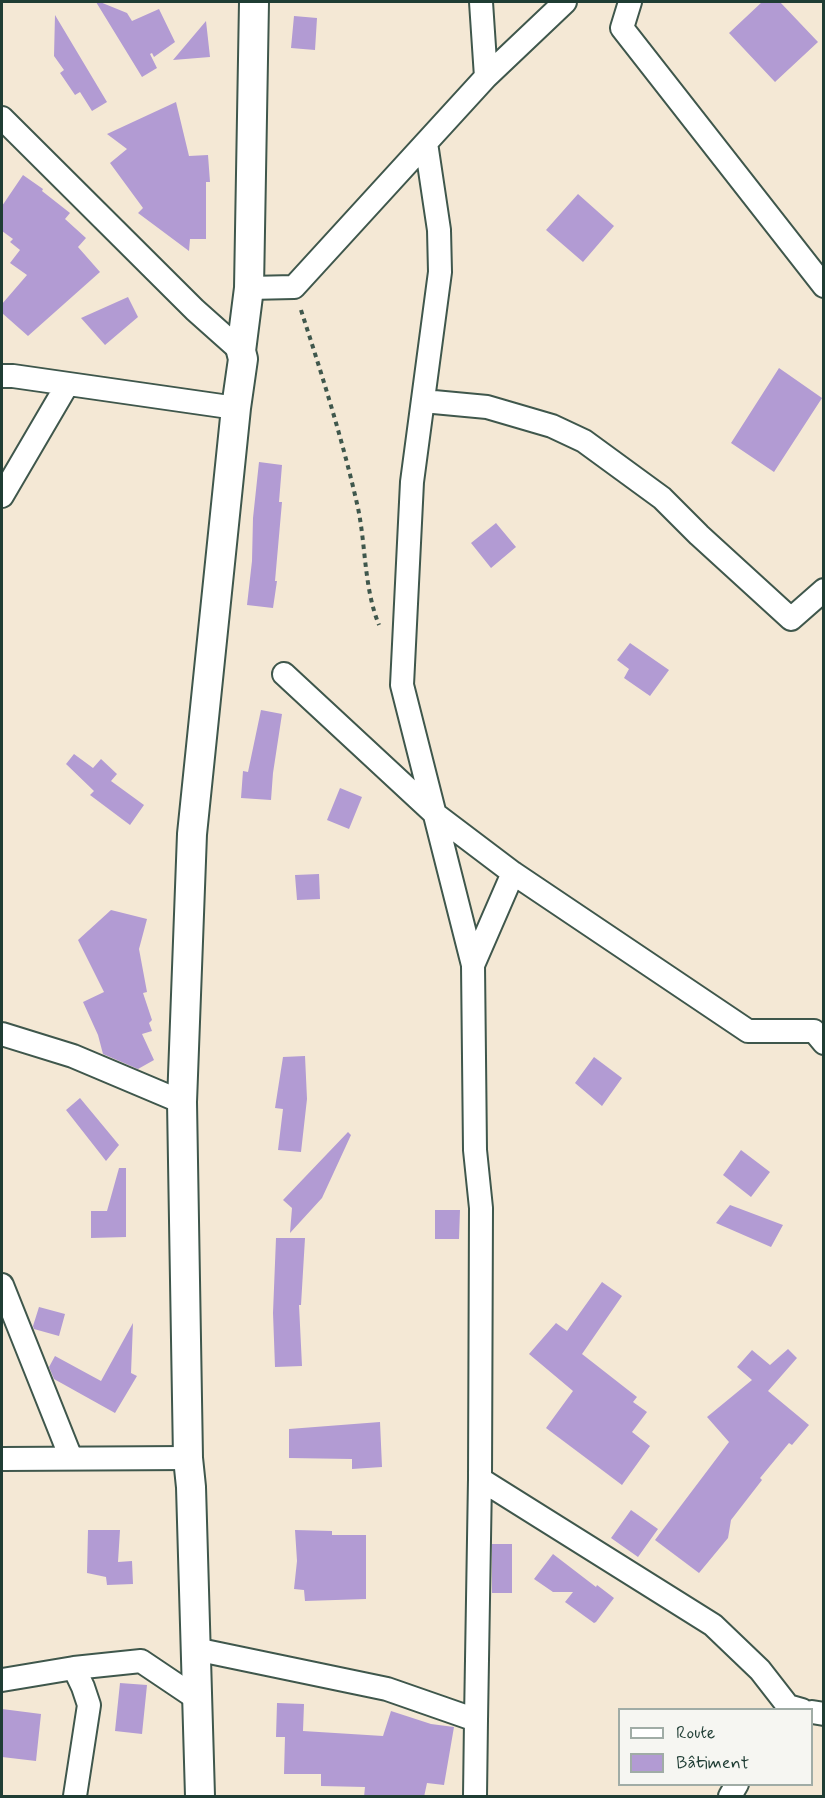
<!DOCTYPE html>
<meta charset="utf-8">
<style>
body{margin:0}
#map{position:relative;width:825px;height:1798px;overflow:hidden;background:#f4e8d5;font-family:Mynerve,sans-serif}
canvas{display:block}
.frame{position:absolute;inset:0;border:3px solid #1f3d34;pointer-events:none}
.legend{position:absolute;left:618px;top:1708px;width:195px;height:78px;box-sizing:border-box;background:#f6f6f2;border:2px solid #a0aca6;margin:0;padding:8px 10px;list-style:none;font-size:18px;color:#1f3d34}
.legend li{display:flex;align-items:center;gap:12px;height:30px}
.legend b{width:30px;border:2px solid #a0aca6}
</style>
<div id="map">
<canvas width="825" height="1798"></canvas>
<div class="frame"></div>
<ul class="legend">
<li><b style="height:8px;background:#fff"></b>Route</li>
<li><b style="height:16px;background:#b29bd3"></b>Bâtiment</li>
</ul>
</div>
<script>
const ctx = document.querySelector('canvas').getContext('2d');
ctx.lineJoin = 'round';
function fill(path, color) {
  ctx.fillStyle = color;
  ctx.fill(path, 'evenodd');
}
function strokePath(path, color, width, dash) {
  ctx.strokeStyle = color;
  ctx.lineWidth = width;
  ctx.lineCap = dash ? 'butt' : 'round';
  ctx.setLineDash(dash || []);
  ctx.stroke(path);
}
const building = new Path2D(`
 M 96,2 L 100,2 L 127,13 L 132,21 L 159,9 L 175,42 L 154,57 L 152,53 L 150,54 L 157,68 L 142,77 Z
 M 762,2 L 780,2 L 818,42 L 775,82 L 729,33 Z
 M 55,15 L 107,102 L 92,111 L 80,92 L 75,95 L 60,73 L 64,70 L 54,56 Z
 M 294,16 L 317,18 L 315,50 L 291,48 Z
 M 206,21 L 210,57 L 173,60 Z
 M 176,102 L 189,156 L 208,155 L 210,182 L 206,182 L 206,239 L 190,239 L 189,251 L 138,213 L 143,208 L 110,163 L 127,149 L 107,134 Z
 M 23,175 L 43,189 L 42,191 L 70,213 L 65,219 L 86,238 L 78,247 L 100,272 L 28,336 L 2,313 L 2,304 L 27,275 L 10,263 L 20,250 L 10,242 L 13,239 L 2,231 L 2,206 Z
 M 578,194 L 614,226 L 583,262 L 546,230 Z
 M 128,297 L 138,317 L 105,345 L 81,318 Z
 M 779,368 L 822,398 L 774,472 L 731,443 Z
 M 259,462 L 282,465 L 279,502 L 282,502 L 275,581 L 277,581 L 273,608 L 247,605 L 252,561 L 253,518 Z
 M 496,523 L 516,547 L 491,568 L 471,543 Z
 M 630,643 L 669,670 L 650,696 L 624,678 L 629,669 L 617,660 Z
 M 261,710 L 282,714 L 273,773 L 271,800 L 241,798 L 243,771 L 248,772 Z
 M 74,754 L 93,768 L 101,759 L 117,774 L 111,781 L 144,805 L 130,825 L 90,795 L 94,791 L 66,764 Z
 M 340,788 L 362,797 L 349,829 L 327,820 Z
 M 319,874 L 320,899 L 297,900 L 295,875 Z
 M 111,910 L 147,919 L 139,949 L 147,992 L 143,993 L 152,1020 L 149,1023 L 152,1031 L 142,1034 L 154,1060 L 138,1069 L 103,1054 L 98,1035 L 83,1002 L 104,992 L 78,940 Z
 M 305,1056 L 307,1099 L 301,1152 L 278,1150 L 283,1109 L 275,1108 L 283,1057 Z
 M 594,1057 L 622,1078 L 602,1106 L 575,1083 Z
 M 80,1098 L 119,1145 L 106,1161 L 66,1110 Z
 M 348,1132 L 351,1135 L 322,1198 L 290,1233 L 292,1208 L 283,1200 Z
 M 741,1150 L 770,1172 L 751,1197 L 723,1175 Z
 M 119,1168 L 126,1168 L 126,1237 L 91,1238 L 91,1211 L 107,1211 Z
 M 730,1205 L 783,1225 L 771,1247 L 716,1223 Z
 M 435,1210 L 460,1210 L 459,1239 L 435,1239 Z
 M 276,1238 L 305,1238 L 301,1305 L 299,1305 L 302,1366 L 275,1367 L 273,1313 Z
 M 602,1282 L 622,1296 L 582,1354 L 637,1397 L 633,1402 L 647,1412 L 632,1432 L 650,1446 L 622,1485 L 546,1428 L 573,1391 L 529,1354 L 556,1323 L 567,1331 Z
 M 39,1307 L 65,1314 L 59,1336 L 34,1329 L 33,1326 Z
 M 133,1323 L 131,1373 L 137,1376 L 115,1413 L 54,1379 L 49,1367 L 55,1356 L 101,1381 Z
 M 788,1349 L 797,1358 L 768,1391 L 809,1425 L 792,1445 L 789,1443 L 760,1478 L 762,1480 L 731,1520 L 728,1538 L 699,1573 L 655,1540 L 729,1442 L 707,1417 L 752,1380 L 737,1367 L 752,1350 L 770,1365 Z
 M 380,1422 L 382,1467 L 352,1469 L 352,1459 L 289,1458 L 289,1429 Z
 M 631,1510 L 658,1529 L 638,1557 L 611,1538 Z
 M 88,1530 L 120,1530 L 118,1562 L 132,1561 L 133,1584 L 107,1585 L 106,1577 L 87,1573 Z
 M 295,1530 L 332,1531 L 332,1535 L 366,1535 L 366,1599 L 305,1601 L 304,1590 L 294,1589 L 297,1561 Z
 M 492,1544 L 512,1544 L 512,1593 L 492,1593 Z
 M 553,1554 L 596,1587 L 597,1585 L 614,1598 L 596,1622 L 594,1623 L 565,1602 L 573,1592 L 553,1592 L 534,1579 Z
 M 120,1683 L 147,1685 L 142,1734 L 115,1731 Z
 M 277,1703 L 304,1704 L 303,1731 L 383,1736 L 391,1711 L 431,1724 L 454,1727 L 444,1785 L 427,1783 L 424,1797 L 364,1797 L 365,1787 L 321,1786 L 321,1774 L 284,1774 L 285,1737 L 276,1737 Z
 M 2,1709 L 41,1714 L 36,1761 L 2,1757 Z`);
const path = new Path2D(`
 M 301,310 C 322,375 343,441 358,508 C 366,547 364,588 379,625`);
const minor = new Path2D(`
 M 481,2 L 486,77
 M 630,2 L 622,28 L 824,286
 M 2,118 L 195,310 L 241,351
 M 426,143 L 439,230 L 440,272 L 412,482 L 402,685 L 473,965
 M 249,288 L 294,287 L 486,77 L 565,2
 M 2,376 L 13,376 L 236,408
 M 423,401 L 487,407 L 552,426 L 584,441 L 662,498 L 699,535 L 791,619 L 824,590
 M 2,496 L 67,385
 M 284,674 L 435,814 L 513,873 L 748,1031 L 814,1031 L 824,1043
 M 2,1034 L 73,1056 L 182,1102
 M 2,1285 L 71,1458
 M 2,1459 L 188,1458
 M 480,1479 L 713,1625 L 760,1670 L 788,1706 L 802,1710
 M 195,1649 L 387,1689 L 476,1720 L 475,1796
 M 74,1668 L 83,1687 L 89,1705 L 75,1796
 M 2,1680 L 74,1668 L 141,1661 L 196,1698
 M 812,1712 L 824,1714
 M 476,1720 L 480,1479 L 481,1208 L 475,1150 L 473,965 L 513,873
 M 730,1796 L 737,1784`);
const tertiary = new Path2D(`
 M 200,1796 L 191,1487 L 188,1458 L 182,1102 L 192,834 L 236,408 L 243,359 L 241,351 L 249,288 L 254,2`);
fill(building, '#b29bd3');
strokePath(minor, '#3f574c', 26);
strokePath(tertiary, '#3f574c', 32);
strokePath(path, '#3f574c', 4, [4.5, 4.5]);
strokePath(minor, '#fff', 22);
strokePath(tertiary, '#fff', 28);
</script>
